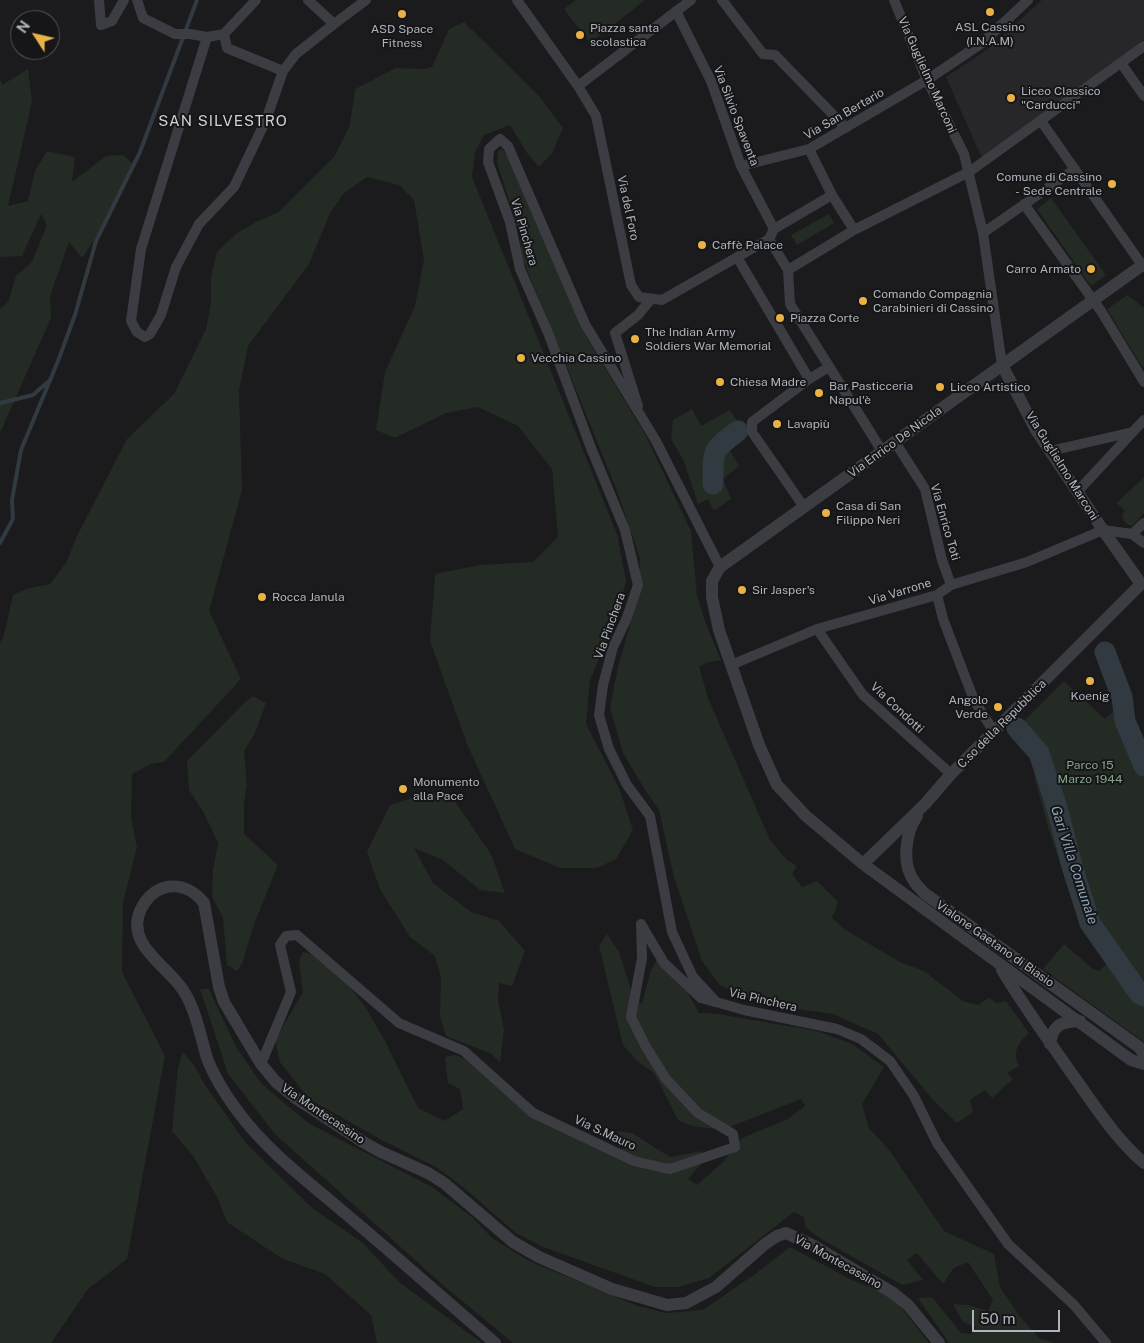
<!DOCTYPE html>
<meta charset="utf-8">
<style>
body{margin:0}
#map{position:relative;width:1144px;height:1343px;overflow:hidden;background:#1b1b1d;font-family:"Public Sans",sans-serif}
canvas{display:block}
.north{position:absolute;left:10px;top:10px;width:50px;height:50px;box-sizing:border-box;background:#161618;border:1px solid #53555a;border-radius:50%;rotate:305deg;font-size:14px;font-weight:700;line-height:20px;text-align:center;color:#aeb3bc}
.north::after{content:'';display:block;margin:auto;width:18px;height:22px;background:#eab246;clip-path:polygon(50% 0,100% 100%,50% 72%,0 100%)}
.scale{position:absolute;left:972px;top:1310px;width:88px;height:22px;box-sizing:border-box;border:2px solid #aeb3bc;border-top:0;padding-left:6px;font-size:15px;line-height:18px;white-space:nowrap;color:#aeb3bc;-webkit-text-stroke:4px #161618;paint-order:stroke}
</style>
<div id="map">
<canvas width="1144" height="1343"></canvas>
<div class="north">N</div>
<div class="scale">50 m</div>
</div>
<script>
const ctx = document.querySelector('canvas').getContext('2d');
ctx.lineJoin = 'round';
function fill(path, color) {
  ctx.fillStyle = color;
  ctx.fill(path, 'evenodd');
}
function strokePath(path, color, width, dash) {
  ctx.strokeStyle = color;
  ctx.lineWidth = width;
  ctx.lineCap = dash ? 'butt' : 'round';
  ctx.setLineDash(dash || []);
  ctx.stroke(path);
}
function label(font, color, halo, rows, align = 'center') {
  ctx.font = font + ' "Public Sans",sans-serif';
  ctx.lineWidth = 4;
  ctx.setLineDash([]);
  ctx.textBaseline = 'middle';
  ctx.strokeStyle = halo;
  ctx.fillStyle = color;
  for (const [text, x, y, turn = 0] of rows) {
    ctx.save();
    ctx.translate(x, y);
    ctx.rotate((+turn || 0) * Math.PI / 180);
    ctx.textAlign = isNaN(turn) ? turn : align;
    if (halo) ctx.strokeText(text, 0, 0);
    ctx.fillText(text, 0, 0);
    ctx.restore();
  }
}
const built = new Path2D(`
 M 1042,0 L 1144,0 L 1144,40 L 1040,118 L 982,158 L 946,77 L 987,50 Z`);
const green = new Path2D(`
 M 576,0 L 645,0 L 590,43 L 564,9 Z
 M 464,22 L 539,96 L 563,128 L 552,153 L 539,167 L 527,153 L 510,125 L 484,135 L 475,152 L 472,177 L 617,534 L 626,581 L 617,616 L 590,680 L 586,724 L 619,788 L 633,830 L 616,859 L 597,868 L 560,868 L 515,849 L 467,744 L 430,641 L 435,574 L 479,565 L 533,562 L 558,537 L 552,469 L 518,426 L 478,407 L 446,413 L 395,438 L 376,430 L 385,372 L 415,306 L 424,260 L 414,200 L 399,185 L 367,177 L 344,193 L 330,213 L 309,264 L 248,346 L 239,390 L 242,490 L 209,611 L 241,679 L 164,762 L 151,764 L 132,774 L 131,817 L 137,847 L 123,903 L 122,972 L 165,1056 L 127,1259 L 88,1289 L 51,1343 L 0,1343 L 0,644 L 4,635 L 13,595 L 26,589 L 50,584 L 66,563 L 77,536 L 127,439 L 174,394 L 206,329 L 211,303 L 211,277 L 217,252 L 237,233 L 256,222 L 279,212 L 334,157 L 350,125 L 355,89 L 396,68 L 425,69 L 432,67 L 449,29 Z
 M 28,69 L 32,102 L 8,206 L 28,201 L 35,171 L 47,151 L 75,157 L 72,182 L 106,156 L 123,155 L 135,165 L 93,242 L 82,258 L 69,242 L 50,296 L 51,318 L 0,433 L 0,309 L 8,302 L 16,276 L 32,262 L 47,225 L 41,214 L 22,256 L 0,257 L 0,78 L 2,85 Z
 M 502,148 L 510,162 L 586,336 L 646,436 L 691,531 L 697,596 L 707,627 L 721,660 L 706,663 L 699,667 L 708,698 L 770,840 L 787,860 L 797,866 L 792,874 L 802,887 L 817,881 L 838,902 L 835,912 L 831,917 L 844,929 L 900,962 L 924,971 L 963,1001 L 978,1005 L 989,998 L 997,1003 L 1006,1001 L 1029,1033 C 1018,1043 1012,1052 1019,1066 L 1007,1073 L 1013,1079 L 992,1098 L 985,1090 L 970,1100 L 973,1112 L 957,1123 L 934,1101 L 878,1034 L 833,1014 L 762,1004 L 720,985 L 702,961 L 674,877 L 659,810 L 645,790 L 623,753 L 610,708 L 618,667 L 639,593 L 640,558 L 616,488 L 521,255 L 520,236 L 497,162 L 498,151 Z
 M 1051,198 L 1106,275 L 1091,286 L 1037,209 Z
 M 829,214 L 834,223 L 797,245 L 791,235 Z
 M 1127,295 L 1144,308 L 1144,366 L 1142,367 L 1107,309 Z
 M 692,409 L 701,426 L 730,410 L 746,435 L 728,447 L 739,466 L 723,479 L 731,499 L 714,511 L 708,499 L 698,504 L 684,461 L 671,439 L 673,420 Z
 M 1144,477 L 1144,513 L 1133,525 L 1128,525 L 1123,520 L 1122,515 L 1125,511 L 1117,503 Z
 M 1064,681 L 1105,719 L 1113,712 L 1135,732 L 1144,747 L 1144,1042 L 1043,969 L 1064,944 L 1093,969 L 1099,971 L 1106,965 L 1104,952 L 1080,923 L 1048,827 L 1035,779 L 1034,764 L 1017,728 Z
 M 253,696 L 266,703 L 255,733 L 244,751 L 247,785 L 244,803 L 244,834 L 278,865 L 253,927 L 242,964 L 237,971 L 227,965 L 223,917 L 212,897 L 213,870 L 218,843 L 203,811 L 189,790 L 187,761 L 245,702 Z
 M 431,792 L 452,797 L 491,854 L 505,893 L 480,890 L 443,860 L 414,848 L 433,883 L 471,912 L 499,921 L 525,951 L 512,986 L 499,983 L 498,1000 L 504,1030 L 500,1062 L 490,1053 L 446,1036 L 440,1016 L 441,977 L 435,956 L 410,937 L 380,889 L 367,852 L 390,805 Z
 M 607,934 L 619,952 L 634,999 L 642,1004 L 651,970 L 658,958 L 683,979 L 689,995 L 699,1013 L 718,1014 L 817,1031 L 852,1044 L 884,1067 L 862,1104 L 869,1128 L 890,1151 L 944,1231 L 994,1254 L 1000,1287 L 1018,1314 L 1039,1338 L 1054,1343 L 949,1343 L 918,1298 L 932,1297 L 961,1333 L 971,1334 L 976,1327 L 963,1322 L 953,1304 L 968,1305 L 988,1311 L 993,1300 L 968,1262 L 954,1268 L 943,1284 L 917,1253 L 907,1260 L 923,1280 L 902,1285 L 818,1237 L 805,1227 L 804,1217 L 794,1212 L 709,1278 L 678,1287 L 655,1287 L 543,1247 L 516,1233 L 463,1187 L 436,1167 L 380,1139 L 309,1099 L 280,1062 L 275,1040 L 303,992 L 299,961 L 303,952 L 320,956 L 343,978 L 366,1008 L 385,1041 L 418,1108 L 445,1121 L 463,1109 L 460,1089 L 448,1083 L 445,1057 L 456,1055 L 484,1068 L 549,1118 L 602,1145 L 622,1149 L 624,1147 L 617,1131 L 632,1133 L 670,1157 L 701,1151 L 701,1164 L 688,1179 L 697,1185 L 723,1162 L 742,1138 L 788,1119 L 805,1106 L 801,1099 L 722,1130 L 692,1126 L 678,1120 L 654,1073 L 637,1061 L 623,1045 L 599,946 Z
 M 200,989 L 209,989 L 236,1047 L 261,1083 L 308,1123 L 432,1187 L 472,1217 L 492,1238 L 529,1261 L 638,1306 L 666,1313 L 703,1310 L 755,1274 L 790,1247 L 852,1280 L 893,1297 L 929,1343 L 513,1343 L 444,1286 L 275,1134 L 228,1074 Z
 M 183,1052 L 194,1065 L 205,1085 L 245,1142 L 312,1208 L 363,1243 L 399,1282 L 482,1343 L 377,1343 L 371,1315 L 325,1274 L 281,1258 L 227,1222 L 217,1197 L 193,1156 L 172,1131 L 178,1068 Z`);
const stream = new Path2D(`
 M 0,403 L 33,395 L 49,381
 M 0,543 L 13,519 L 12,500 L 21,450 L 58,361 L 75,315 L 96,241 L 140,152 L 197,0`);
const river = new Path2D(`
 M 713,484 C 713,450 711,451 738,431
 M 1105,652 L 1122,697 L 1125,721 L 1144,766
 M 1017,728 L 1039,753 L 1057,808 L 1072,866 L 1090,923 L 1139,993 L 1144,996`);
const minor = new Path2D(`
 M 99,0 L 101,25 L 112,21 L 124,0
 M 137,0 L 143,18 L 175,34 L 190,34 L 207,37 L 224,34 L 256,0
 M 308,0 L 334,24
 M 517,0 L 578,86 L 596,116 L 631,285 L 639,297 L 662,300 L 769,239
 M 722,0 L 763,54 L 775,55 L 846,128
 M 894,0 L 927,80 L 964,154 L 983,233 L 1002,365
 M 676,11 L 711,81 L 741,166 L 774,229
 M 224,34 L 227,48 L 283,71
 M 207,37 L 141,249 L 131,321 L 137,332 L 145,337 L 150,334 L 161,315 L 176,267 L 199,224 L 234,187 L 266,120 L 283,71 L 296,54 L 334,24 L 366,0
 M 1121,63 L 1144,96
 M 578,86 L 691,0
 M 1041,121 L 1142,265
 M 809,149 L 832,195
 M 741,166 L 809,149 L 927,80 L 982,43 L 1028,0
 M 1024,204 L 1101,311 L 1144,382
 M 854,230 L 832,195 L 774,229 L 769,239 L 788,270 L 790,304 L 882,451
 M 983,233 L 1075,169
 M 737,257 L 809,379
 M 788,270 L 854,230 L 969,172 L 1144,46
 M 638,406 L 615,333 L 638,315 L 651,299
 M 895,442 L 925,489 L 942,560 L 951,585
 M 1050,451 L 1133,432
 M 1077,492 L 1144,420
 M 804,507 L 752,432 L 752,422 L 809,379 L 829,367
 M 1132,534 L 1144,543
 M 720,567 L 656,441 L 585,324 L 508,146 L 500,139 L 489,149 L 488,162 L 510,222 L 520,269 L 549,335 L 591,448 L 625,530 L 638,585 L 626,620 L 613,647 L 603,685 L 599,715 L 609,749 L 627,785 L 650,816 L 672,932 L 693,977 L 716,1002 L 744,1010 L 837,1029 L 861,1039 L 890,1061 L 914,1096 L 937,1143 L 1008,1244 L 1074,1305 L 1106,1343
 M 937,595 L 943,619 L 974,700 L 994,732
 M 817,629 L 863,695 L 951,774
 M 731,665 L 817,629 L 937,595 L 951,585 L 1027,562 L 1103,530 L 1132,534 L 1144,523
 M 261,1064 L 291,992 L 280,945 L 286,936 L 297,935 L 399,1023 L 464,1051 L 533,1113 L 634,1161 L 664,1168 L 670,1169 L 735,1147 L 733,1134 L 698,1113 L 666,1079 L 646,1047 L 631,1017 L 642,958 L 641,924 L 664,963 L 701,998 L 715,1002`);
const tertiary = new Path2D(`
 M 1144,264 L 720,567 L 712,581 L 712,597 L 719,630 L 759,745 L 777,785 L 806,816 L 863,864 L 1131,1060 L 1144,1064
 M 917,816 C 906,832 901,863 914,881 C 916,885 921,889 924,893 L 1139,1047 L 1144,1054
 M 863,864 L 925,804 L 951,774 L 1141,584 L 1103,530 L 1036,430 L 1002,365
 M 1002,970 C 1025,1008 1051,1044 1077,1081 C 1097,1109 1117,1140 1144,1163
 M 1050,1044 C 1053,1024 1061,1022 1080,1021
 M 495,1343 C 445,1300 396,1256 346,1214 C 309,1182 269,1153 239,1113 C 227,1097 214,1077 207,1058 C 200,1035 196,1010 183,990 C 167,965 124,944 141,909 C 155,881 185,879 204,903 L 219,987 L 224,1002 L 261,1064 L 276,1082 L 297,1099 L 363,1142 L 381,1152 L 428,1173 L 444,1183 L 513,1242 L 539,1257 L 612,1289 L 667,1305 L 686,1303 L 716,1287 L 765,1244 L 777,1236 L 786,1233 L 812,1245 L 893,1293 L 908,1305 L 939,1343`);
const markers = [
 [990,12,5,"#eab246"],
 [402,14,5,"#eab246"],
 [580,35,5,"#eab246"],
 [1011,98,5,"#eab246"],
 [1112,184,5,"#eab246"],
 [702,245,5,"#eab246"],
 [1091,269,5,"#eab246"],
 [863,301,5,"#eab246"],
 [780,318,5,"#eab246"],
 [635,339,5,"#eab246"],
 [521,358,5,"#eab246"],
 [720,382,5,"#eab246"],
 [940,387,5,"#eab246"],
 [819,393,5,"#eab246"],
 [777,424,5,"#eab246"],
 [826,513,5,"#eab246"],
 [742,590,5,"#eab246"],
 [262,597,5,"#eab246"],
 [1090,681,5,"#eab246"],
 [998,707,5,"#eab246"],
 [403,789,5,"#eab246"]
];
const poiNames = [
 ["ASL Cassino",990,27,"center"],
 ["(I.N.A.M)",990,41,"center"],
 ["Piazza santa",590,28],
 ["scolastica",590,42],
 ["ASD Space",402,29,"center"],
 ["Fitness",402,43,"center"],
 ["Liceo Classico",1021,91],
 ["\"Carducci\"",1021,105],
 ["Comune di Cassino",1102,177,"right"],
 ["- Sede Centrale",1102,191,"right"],
 ["Caffè Palace",712,245],
 ["Carro Armato",1081,269,"right"],
 ["Comando Compagnia",873,294],
 ["Carabinieri di Cassino",873,308],
 ["Piazza Corte",790,318],
 ["The Indian Army",645,332],
 ["Soldiers War Memorial",645,346],
 ["Vecchia Cassino",531,358],
 ["Chiesa Madre",730,382],
 ["Bar Pasticceria",829,386],
 ["Napul'è",829,400],
 ["Liceo Artistico",950,387],
 ["Lavapiù",787,424],
 ["Casa di San",836,506],
 ["Filippo Neri",836,520],
 ["Sir Jasper's",752,590],
 ["Rocca Janula",272,597],
 ["Koenig",1090,696,"center"],
 ["Angolo",988,700,"right"],
 ["Verde",988,714,"right"],
 ["Monumento",413,782],
 ["alla Pace",413,796]
];
const streetNames = [
 ["Via Guglielmo Marconi",927,75,66],
 ["Via San Bertario",844,114,-30],
 ["Via Silvio Spaventa",736,116,69],
 ["Via del Foro",628,208,78],
 ["Via Pinchera",524,232,74],
 ["Via Enrico De Nicola",895,442,-36],
 ["Via Guglielmo Marconi",1062,466,58],
 ["Via Enrico Toti",945,522,74],
 ["Via Varrone",900,592,-17],
 ["Via Pinchera",610,626,-70],
 ["Via Condotti",897,708,43],
 ["C.so della Repubblica",1002,724,-45],
 ["Vialone Gaetano di Biasio",995,944,35],
 ["Via Pinchera",763,1000,13],
 ["Via Montecassino",323,1114,34],
 ["Via S.Mauro",605,1133,25],
 ["Via Montecassino",838,1262,29]
];
const parkNames = [
 ["Parco 15",1090,765],
 ["Marzo 1944",1090,779]
];
const waterNames = [
 ["Gari Villa Comunale",1074,865,72]
];
const quarterNames = [
 ["SAN SILVESTRO",223,121]
];
fill(built, '#27272a');
fill(green, '#232b24');
strokePath(stream, '#313a41', 4);
strokePath(river, '#313a41', 21);
strokePath(minor, '#3c3d42', 10);
strokePath(tertiary, '#3c3d42', 12);
for (const [x, y, r, color] of markers) {
  const dot = new Path2D();
  dot.arc(x, y, r, 0, 2 * Math.PI);
  ctx.fillStyle = color;
  ctx.fill(dot);
  strokePath(dot, '#161618', 2);
}
label('12px', '#aeb3bc', '#161618', poiNames, 'left');
label('12px', '#aeb3bc', '#161618', streetNames);
label('12px', '#86a688', '#161618', parkNames);
label('italic 14px', '#88a0b4', '#161618', waterNames);
ctx.letterSpacing = '1px';
label('15px', '#cfd2d8', '#161618', quarterNames);
ctx.letterSpacing = '0px';
</script>
